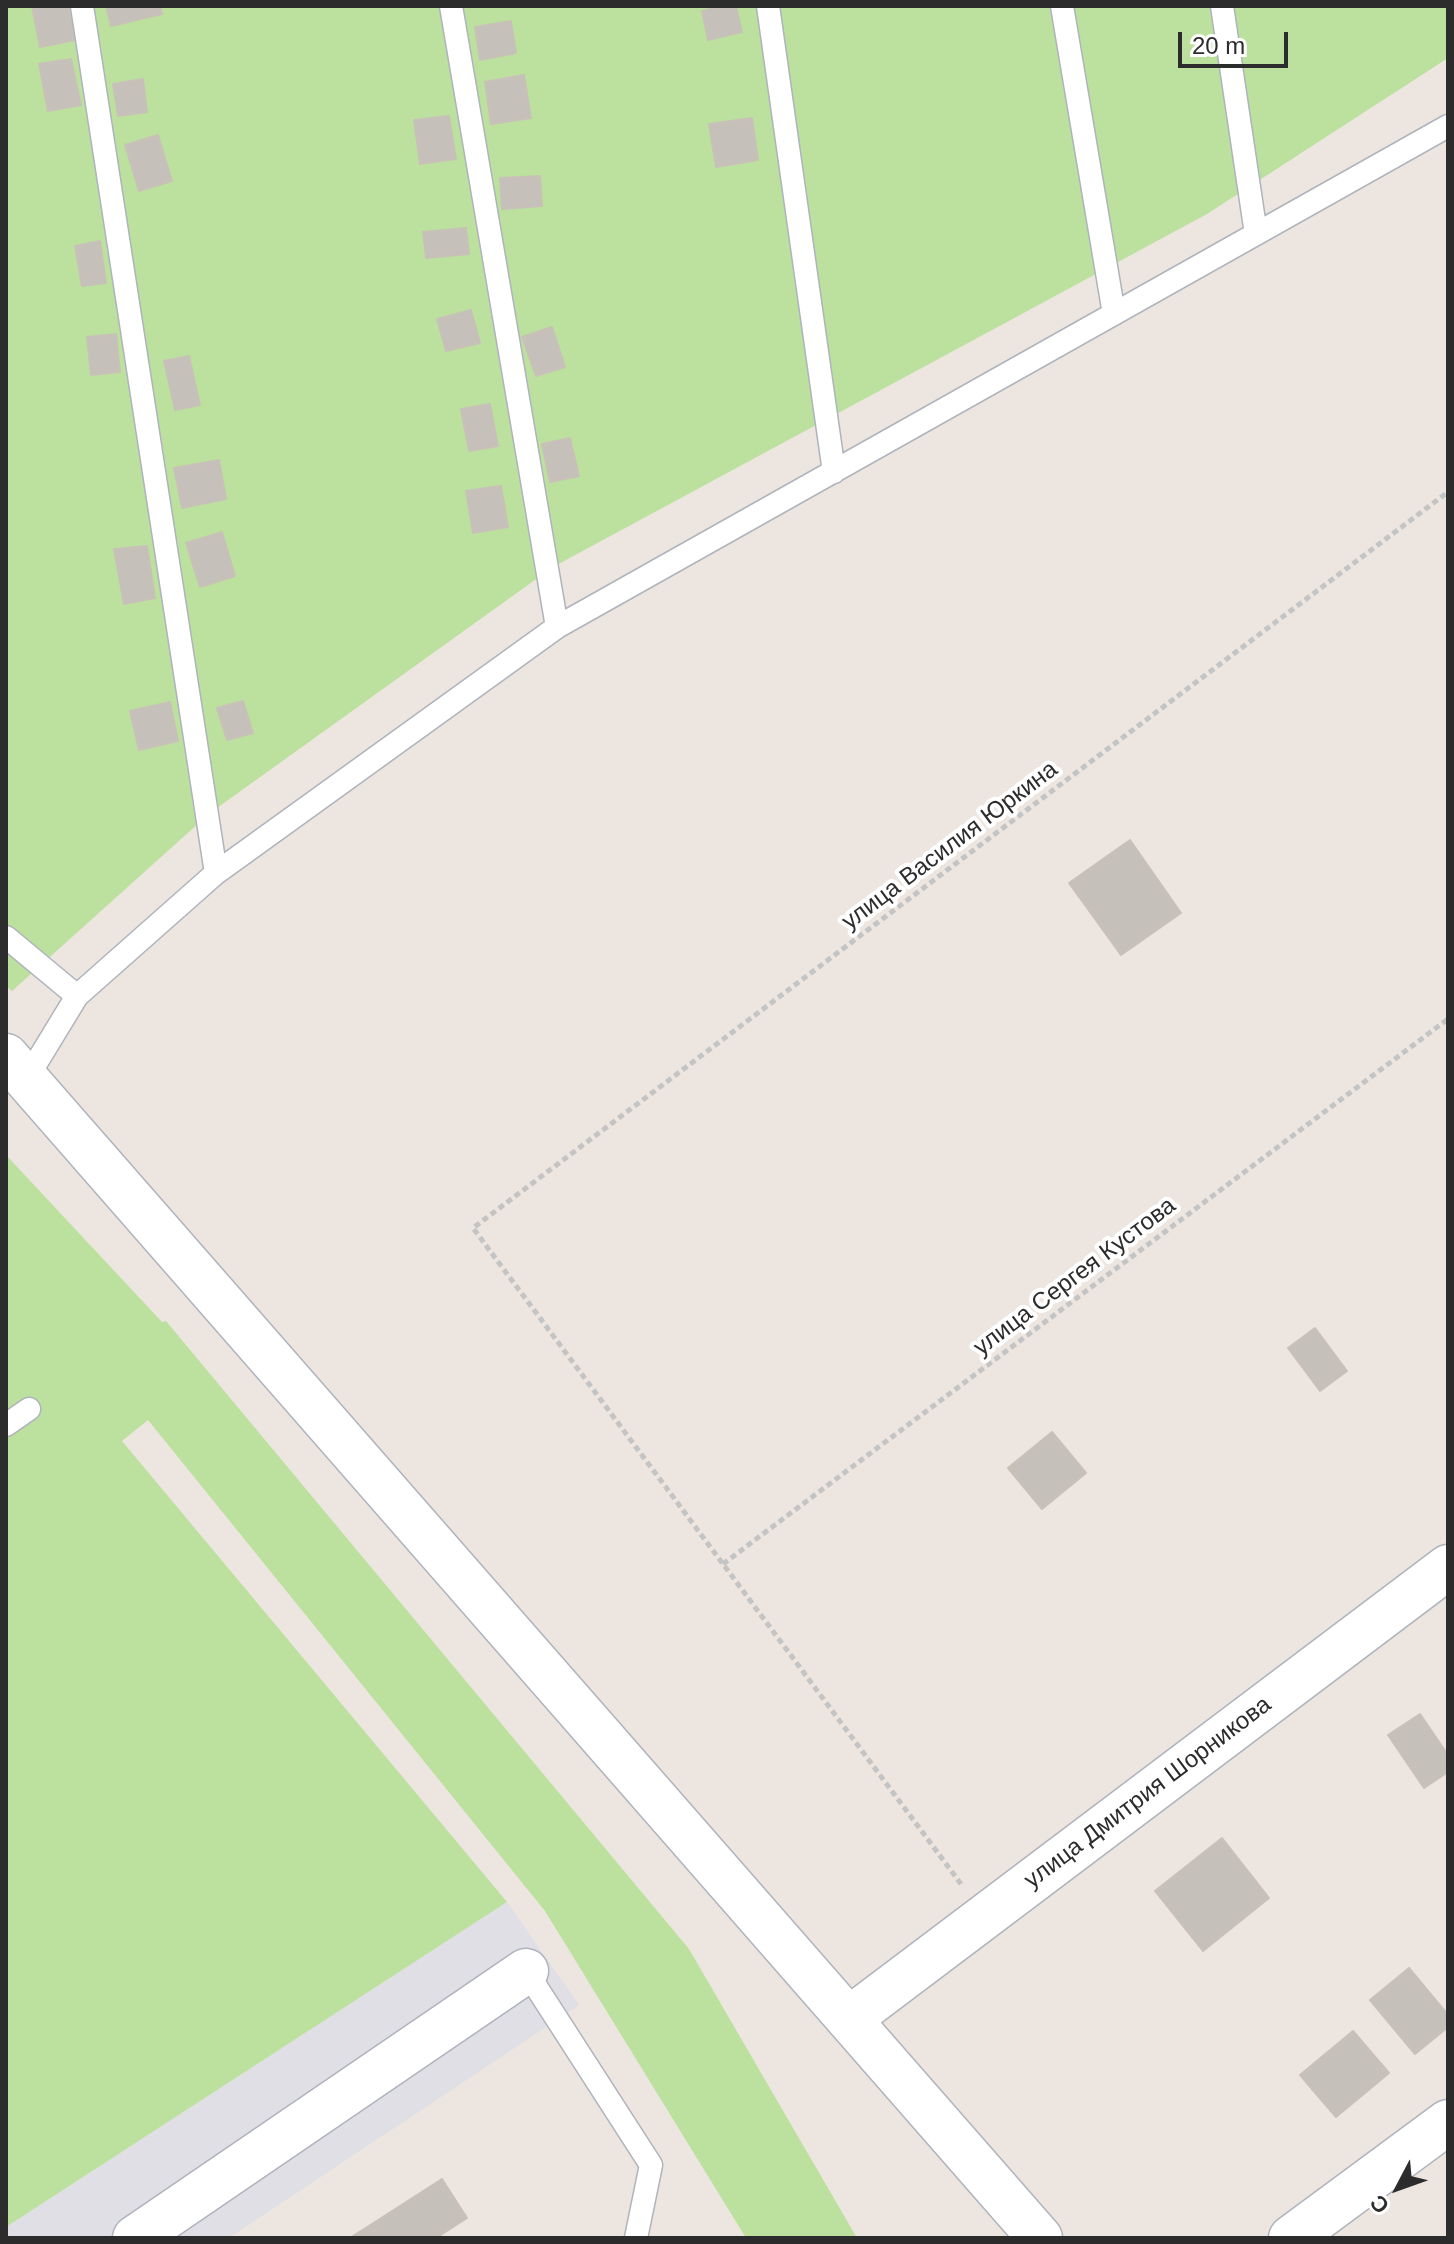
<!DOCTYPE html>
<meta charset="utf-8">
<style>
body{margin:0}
#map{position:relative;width:1454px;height:2244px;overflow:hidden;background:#ede5df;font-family:Arial,sans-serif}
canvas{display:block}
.frame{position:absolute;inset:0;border:8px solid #2c2c2c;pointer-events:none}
.north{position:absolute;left:1358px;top:2148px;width:80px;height:80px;-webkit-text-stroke:6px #fff;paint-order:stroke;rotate:229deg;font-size:22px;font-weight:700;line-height:32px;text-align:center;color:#2c2c2c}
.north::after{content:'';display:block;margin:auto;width:28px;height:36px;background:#2c2c2c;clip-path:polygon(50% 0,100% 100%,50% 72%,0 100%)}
.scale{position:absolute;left:1178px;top:32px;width:110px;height:36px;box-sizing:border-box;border:4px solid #2c2c2c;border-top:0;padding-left:10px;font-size:24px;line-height:28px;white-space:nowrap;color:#2c2c2c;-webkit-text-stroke:6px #fff;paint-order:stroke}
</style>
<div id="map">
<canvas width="1454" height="2244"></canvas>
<div class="frame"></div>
<div class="north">С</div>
<div class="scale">20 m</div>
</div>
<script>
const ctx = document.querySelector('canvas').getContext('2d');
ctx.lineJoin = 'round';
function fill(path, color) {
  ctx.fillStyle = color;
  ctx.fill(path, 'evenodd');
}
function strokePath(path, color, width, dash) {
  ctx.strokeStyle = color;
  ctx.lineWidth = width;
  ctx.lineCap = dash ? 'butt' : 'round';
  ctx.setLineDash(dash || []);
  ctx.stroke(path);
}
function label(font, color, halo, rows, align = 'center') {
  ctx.font = font + ' Arial,sans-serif';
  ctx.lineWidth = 8;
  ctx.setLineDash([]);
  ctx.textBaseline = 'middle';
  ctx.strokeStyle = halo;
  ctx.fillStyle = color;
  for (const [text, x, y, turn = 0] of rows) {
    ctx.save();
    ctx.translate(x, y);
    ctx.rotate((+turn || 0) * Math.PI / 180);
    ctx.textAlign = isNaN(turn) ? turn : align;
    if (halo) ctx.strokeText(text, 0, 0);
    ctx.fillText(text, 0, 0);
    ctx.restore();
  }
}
const industrial = new Path2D(`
 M 507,1902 L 579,2005 L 229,2238 L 6,2238 L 6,2227 Z`);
const green = new Path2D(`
 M 6,6 L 1448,6 L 1448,58 L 1207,214 L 553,567 L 210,813 L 12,991 L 6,986 Z
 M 6,1155 L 162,1322 L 166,1321 L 689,1949 L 857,2238 L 746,2238 L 545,1911 L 148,1420 L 122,1441 L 507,1902 L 6,2227 Z`);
const building = new Path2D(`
 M 32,6 L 68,6 L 75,40 L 40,47 Z
 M 106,6 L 160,6 L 162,14 L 111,26 Z
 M 723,6 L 736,6 L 742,32 L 708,40 L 702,11 Z
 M 511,21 L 516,53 L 480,60 L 475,27 Z
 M 71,59 L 81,105 L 48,111 L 39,64 Z
 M 524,75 L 531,118 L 491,124 L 485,82 Z
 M 143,79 L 147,112 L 118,116 L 113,84 Z
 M 449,116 L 456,159 L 420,164 L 414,120 Z
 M 752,118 L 758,160 L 716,167 L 709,124 Z
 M 158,135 L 172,181 L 139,191 L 125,145 Z
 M 540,176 L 542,206 L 502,209 L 500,178 Z
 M 466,228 L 469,254 L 426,258 L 423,232 Z
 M 100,241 L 106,283 L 82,286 L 75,246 Z
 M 471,310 L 480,343 L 446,351 L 437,319 Z
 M 552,327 L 565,367 L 536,376 L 522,337 Z
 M 116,334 L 120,372 L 91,375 L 87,337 Z
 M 189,356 L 200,405 L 175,410 L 164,361 Z
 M 490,404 L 498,446 L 469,451 L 461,409 Z
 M 570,438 L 579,476 L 550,482 L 542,444 Z
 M 219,460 L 226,499 L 182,508 L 174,468 Z
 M 501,486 L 508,527 L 473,533 L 466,491 Z
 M 222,532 L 235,576 L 200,587 L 186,543 Z
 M 147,546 L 155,598 L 124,604 L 114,549 Z
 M 243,701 L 253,733 L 227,740 L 217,708 Z
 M 170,702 L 178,741 L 139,750 L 130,711 Z
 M 1130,840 L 1181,913 L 1121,955 L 1069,883 Z
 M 1315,1328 L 1347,1371 L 1320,1391 L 1288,1348 Z
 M 1052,1432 L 1086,1473 L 1042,1509 L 1008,1468 Z
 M 1420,1714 L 1448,1755 L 1448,1772 L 1424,1788 L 1388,1735 Z
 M 1222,1838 L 1269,1898 L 1203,1951 L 1155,1891 Z
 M 1409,1968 L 1448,2015 L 1448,2027 L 1415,2054 L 1370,2000 Z
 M 1353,2031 L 1389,2073 L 1336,2117 L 1300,2075 Z
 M 442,2179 L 467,2218 L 436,2238 L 350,2238 Z`);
const path = new Path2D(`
 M 723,1564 L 1448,1019
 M 961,1884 L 473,1228 L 1448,492`);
const lane = new Path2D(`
 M 82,6 L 216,873
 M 451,6 L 557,627
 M 768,6 L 834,472
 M 1062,6 L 1114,314
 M 1222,6 L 1256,234
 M 6,937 L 77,996
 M 27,1078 L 77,996 L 216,873 L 557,627 L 1448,126
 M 6,1425 L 29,1409
 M 526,1971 L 651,2165 L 636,2238`);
const street = new Path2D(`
 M 849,2019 L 1448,1567
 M 135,2238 L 526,1971
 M 1291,2238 L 1448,2122`);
const secondary = new Path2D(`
 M 6,1056 L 1040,2238`);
const streetNames = [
 ["улица Василия Юркина",950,846,-37],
 ["улица Сергея Кустова",1075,1277,-37],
 ["улица Дмитрия Шорникова",1148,1793,-37]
];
fill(industrial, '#e0dfe6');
fill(green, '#bce19e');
fill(building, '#c6c0ba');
strokePath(building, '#c8c1b8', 2);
strokePath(lane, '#afb3bc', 25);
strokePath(street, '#afb3bc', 47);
strokePath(secondary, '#afb3bc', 47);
strokePath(path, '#c4c4c4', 5, [6, 4]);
strokePath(lane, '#fff', 22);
strokePath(street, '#fff', 44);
strokePath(secondary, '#fff', 44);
label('24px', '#2c2c2c', '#fff', streetNames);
</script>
